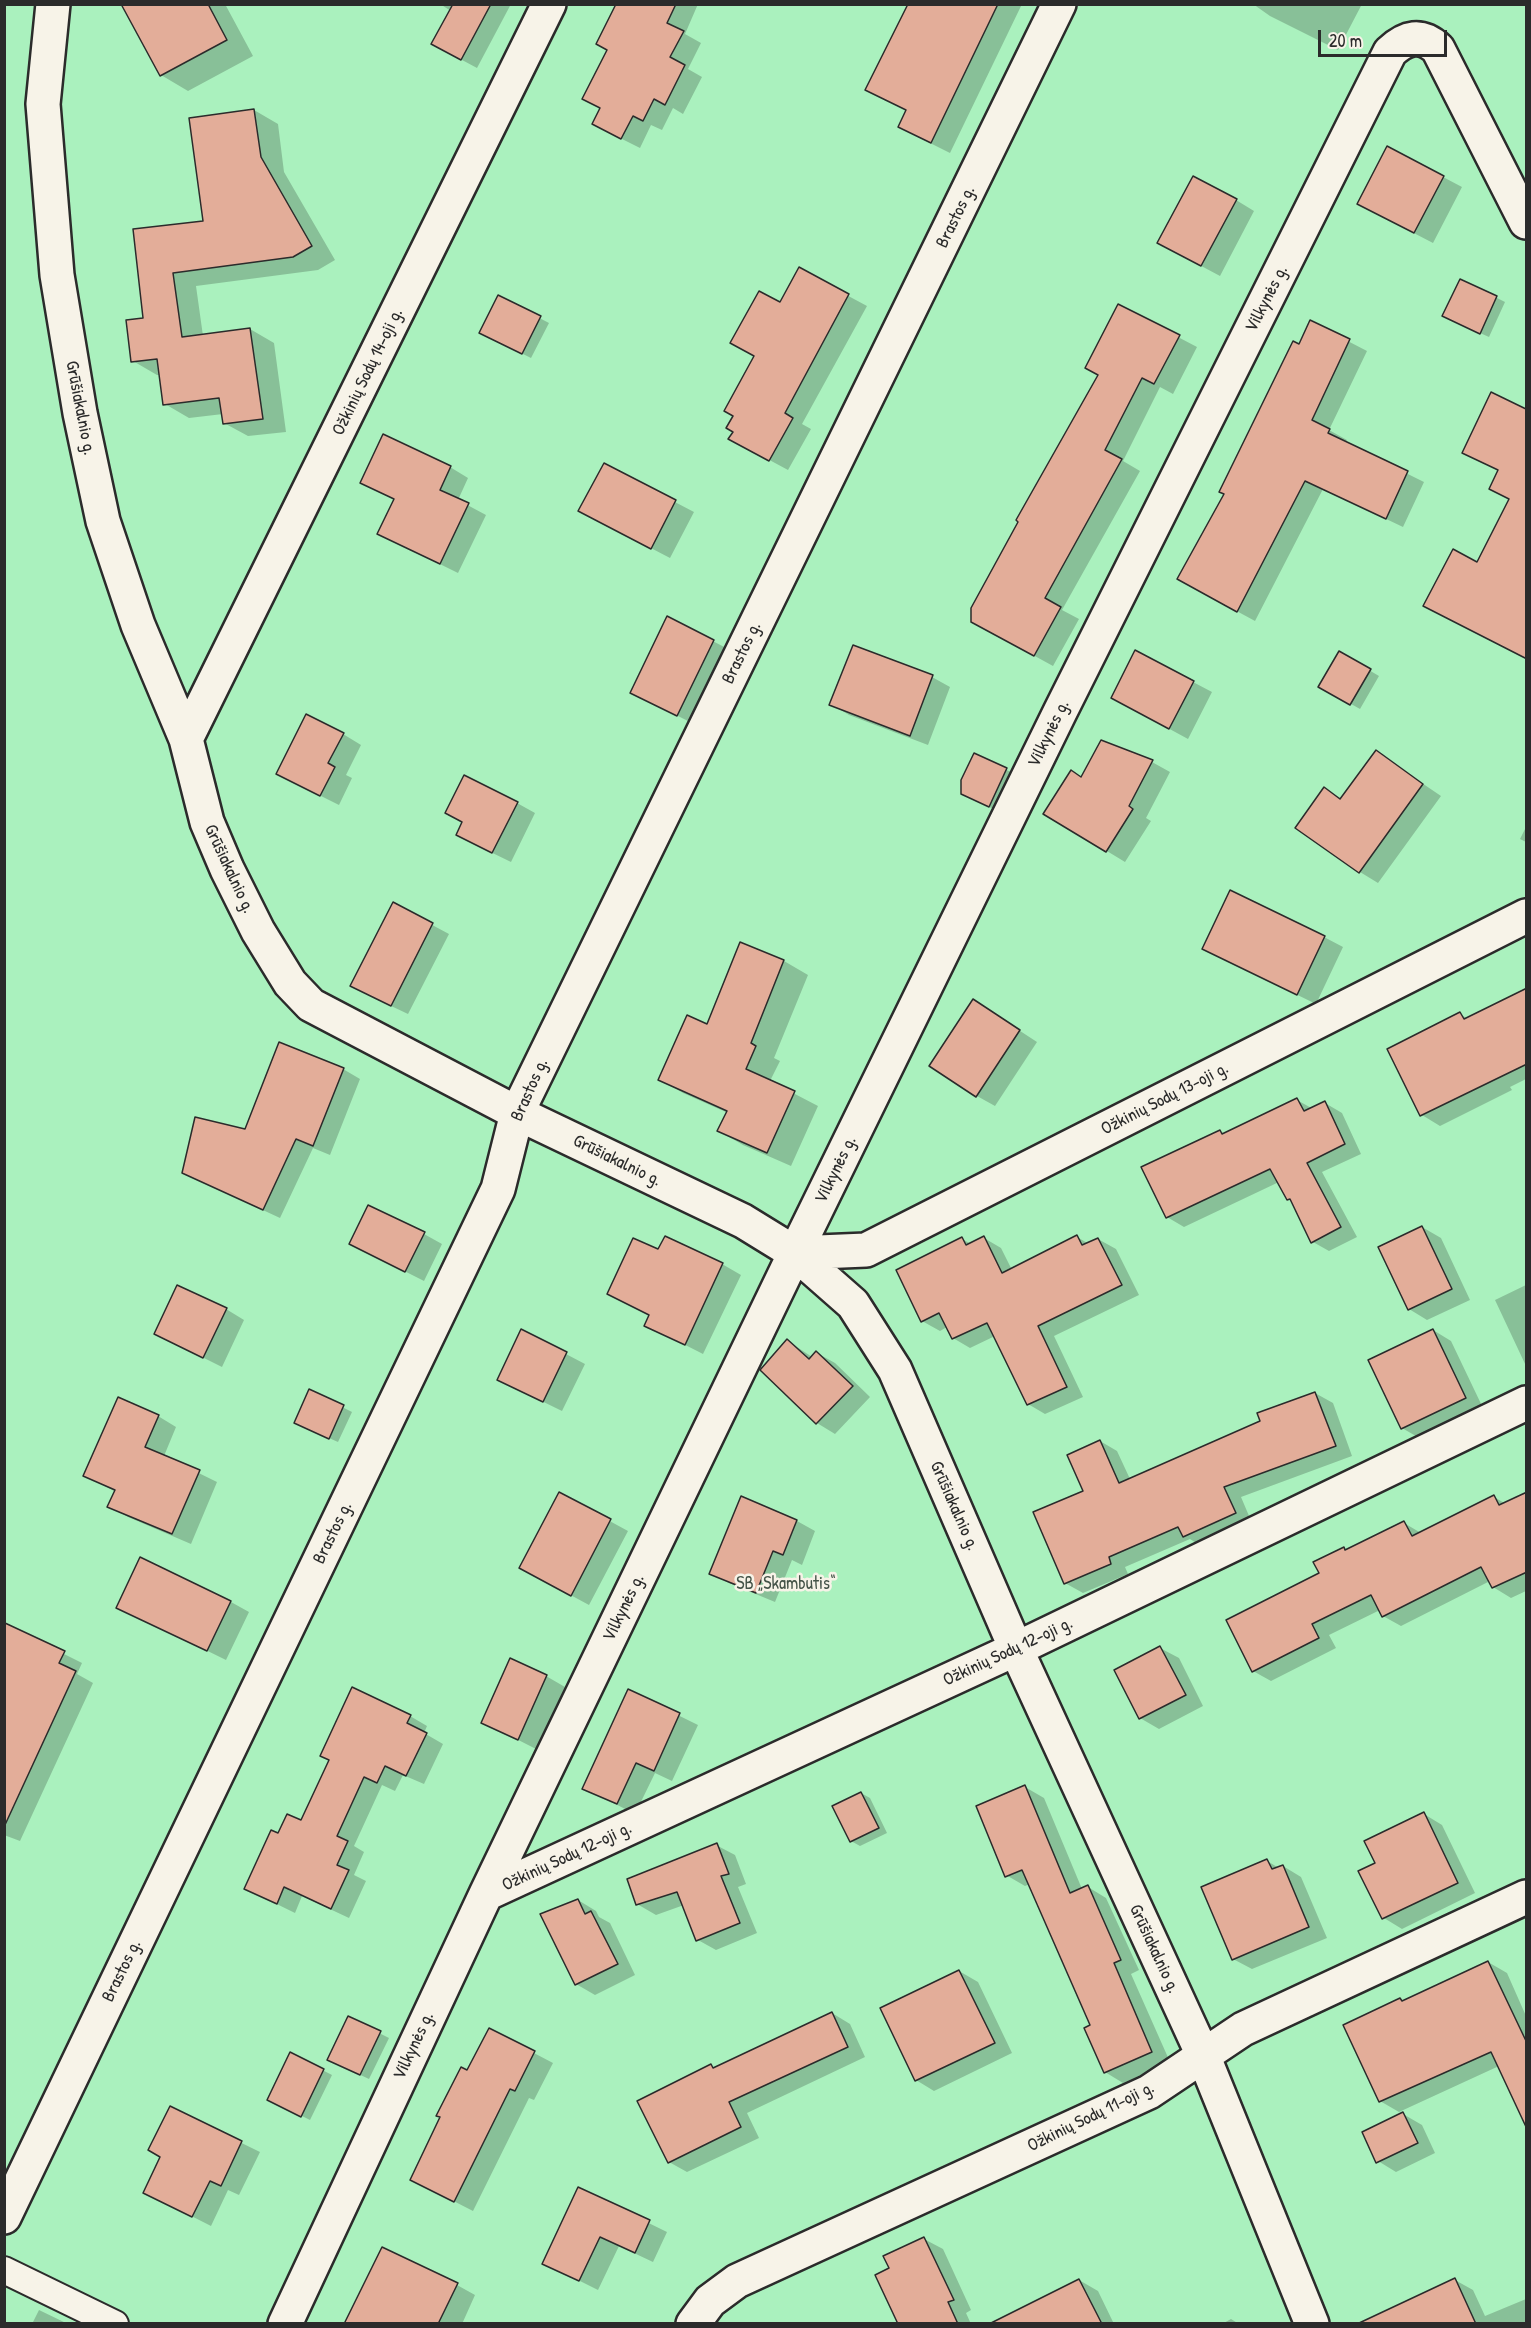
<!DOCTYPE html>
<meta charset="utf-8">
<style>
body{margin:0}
#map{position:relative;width:1531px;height:2328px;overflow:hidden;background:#f7f3e8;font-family:"Patrick Hand",sans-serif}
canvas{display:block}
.frame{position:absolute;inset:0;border:6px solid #2b2b2b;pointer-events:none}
.scale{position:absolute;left:1318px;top:30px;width:129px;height:27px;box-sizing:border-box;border:3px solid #2b2b2b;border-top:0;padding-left:8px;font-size:18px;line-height:21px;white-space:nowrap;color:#2b2b2b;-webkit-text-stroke:4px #f7f3e8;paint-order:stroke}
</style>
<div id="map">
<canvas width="1531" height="2328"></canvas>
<div class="frame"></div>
<div class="scale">20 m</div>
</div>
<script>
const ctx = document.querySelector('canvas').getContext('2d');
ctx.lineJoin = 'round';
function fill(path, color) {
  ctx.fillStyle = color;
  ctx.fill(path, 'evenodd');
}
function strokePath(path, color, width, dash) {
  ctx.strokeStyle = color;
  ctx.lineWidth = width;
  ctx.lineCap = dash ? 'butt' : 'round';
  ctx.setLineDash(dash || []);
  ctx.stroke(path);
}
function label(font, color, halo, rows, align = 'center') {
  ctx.font = font + ' "Patrick Hand",sans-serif';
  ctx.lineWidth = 5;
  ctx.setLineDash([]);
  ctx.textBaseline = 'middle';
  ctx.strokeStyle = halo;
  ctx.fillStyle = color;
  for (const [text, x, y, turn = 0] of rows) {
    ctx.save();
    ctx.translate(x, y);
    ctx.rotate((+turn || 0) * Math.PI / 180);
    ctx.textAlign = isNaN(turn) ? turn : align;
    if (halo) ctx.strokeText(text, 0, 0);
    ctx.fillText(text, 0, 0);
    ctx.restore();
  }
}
const green = new Path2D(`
 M 5,5 L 1526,5 L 1526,2323 L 5,2324 Z`);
const shadow = new Path2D(`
 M 131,4 L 225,4 L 253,56 L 188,91 L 161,75 Z
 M 440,4 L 511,4 L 477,68 L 449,53 L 451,11 Z
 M 618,4 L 698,4 L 685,34 L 701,43 L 688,69 L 702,77 L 683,114 L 673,108 L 662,130 L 651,125 L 640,148 L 612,134 L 602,109 L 609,49 Z
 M 908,4 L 1022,4 L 950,153 L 918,137 L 908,111 Z
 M 1253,4 L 1362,4 L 1338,50 L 1270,16 Z
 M 254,110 L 278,124 L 284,172 L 335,260 L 318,270 L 196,286 L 203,336 L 250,329 L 274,343 L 286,432 L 248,436 L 224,423 L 223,414 L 189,418 L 165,404 L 161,375 L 157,375 L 133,361 L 145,319 L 135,230 L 204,223 Z
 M 1388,148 L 1462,187 L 1433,243 L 1377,214 Z
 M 1236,200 L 1254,211 L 1220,276 L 1177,253 Z
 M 800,270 L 867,306 L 802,424 L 811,429 L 788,470 L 749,449 L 781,304 Z
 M 1461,280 L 1505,302 L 1489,337 L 1453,321 Z
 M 499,297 L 549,323 L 531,358 L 489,337 Z
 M 1119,306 L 1197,347 L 1173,394 L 1160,387 L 1123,461 L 1140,471 L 1062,610 L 1079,619 L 1053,666 L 991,632 L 1099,375 Z
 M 1311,322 L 1367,351 L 1329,430 L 1347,440 L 1345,443 L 1424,482 L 1403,527 L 1323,489 L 1255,621 L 1196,589 L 1225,494 Z
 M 1526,411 L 1526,659 L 1452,621 L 1477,564 L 1510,500 L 1490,489 L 1499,471 L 1464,452 Z
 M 604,465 L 694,512 L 670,558 L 599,521 Z
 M 450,467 L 468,478 L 458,500 L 486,515 L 458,573 L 379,534 L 395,500 L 361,483 Z
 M 668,618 L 732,651 L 696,725 L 632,693 Z
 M 1136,652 L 1212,692 L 1188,739 L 1131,708 Z
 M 1340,653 L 1379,676 L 1360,709 L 1321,687 Z
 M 932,677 L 950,687 L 928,745 L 849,715 L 831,704 Z
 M 343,734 L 361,745 L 346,775 L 352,778 L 339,805 L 297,784 Z
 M 1376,752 L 1441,796 L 1378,883 L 1360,872 L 1297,827 L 1325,789 L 1342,799 Z
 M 975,755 L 1015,774 L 998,811 L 972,799 Z
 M 1152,762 L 1170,772 L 1146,818 L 1151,821 L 1125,862 L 1046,814 L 1082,778 Z
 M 517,803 L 535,813 L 511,862 L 476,845 Z
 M 1526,827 L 1526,842 L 1520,839 Z
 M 393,904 L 449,934 L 408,1014 L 368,995 Z
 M 1324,937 L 1343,947 L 1316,1004 L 1203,949 Z
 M 741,944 L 784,961 L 808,975 L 774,1058 L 780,1061 L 770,1081 L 818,1106 L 791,1166 L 743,1145 L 719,1131 L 728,1113 L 683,1093 L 659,1079 L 708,1026 Z
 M 1526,990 L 1526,1079 L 1510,1087 L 1512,1090 L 1440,1126 L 1422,1115 L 1460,1014 L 1468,1019 Z
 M 991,1012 L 1037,1042 L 995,1106 L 977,1096 Z
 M 343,1069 L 360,1079 L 330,1155 L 313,1148 L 280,1218 L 183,1173 Z
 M 1297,1100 L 1313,1109 L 1325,1103 L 1342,1113 L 1361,1154 L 1322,1172 L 1357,1237 L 1329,1251 L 1313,1242 L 1293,1202 L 1288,1199 L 1279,1182 L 1184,1227 L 1167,1217 L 1220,1131 L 1225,1134 Z
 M 1422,1227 L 1441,1238 L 1470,1300 L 1427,1320 L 1409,1309 Z
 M 424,1234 L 442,1244 L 424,1281 L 351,1244 Z
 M 1077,1237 L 1089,1244 L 1098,1239 L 1116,1249 L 1139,1295 L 1054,1336 L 1083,1397 L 1045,1414 L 1028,1404 L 995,1336 L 970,1348 L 953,1338 L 947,1327 L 940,1331 L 922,1321 L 962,1239 L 971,1244 L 984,1238 L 1001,1248 L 1012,1270 Z
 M 659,1251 L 722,1264 L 741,1275 L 703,1354 L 646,1325 L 650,1316 L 609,1294 Z
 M 1526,1285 L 1526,1366 L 1495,1300 Z
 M 226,1309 L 244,1320 L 222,1367 L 156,1334 Z
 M 1433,1330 L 1451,1341 L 1483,1408 L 1421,1439 L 1402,1428 Z
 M 522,1331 L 585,1364 L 562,1411 L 517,1389 Z
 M 788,1341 L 812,1357 L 817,1353 L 835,1363 L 870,1397 L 835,1434 L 817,1423 Z
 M 310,1391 L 352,1412 L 338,1442 L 295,1423 Z
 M 1315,1393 L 1333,1403 L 1352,1456 L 1241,1497 L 1252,1523 L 1201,1546 L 1190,1539 L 1125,1567 L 1128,1574 L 1083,1593 L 1065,1583 L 1085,1491 L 1100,1441 L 1117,1451 L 1130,1479 L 1262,1422 Z
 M 158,1416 L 176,1427 L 164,1456 L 217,1482 L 191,1544 L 128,1517 L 109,1506 L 116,1492 L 85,1476 Z
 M 1526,1493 L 1526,1591 L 1511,1598 L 1493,1587 L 1490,1581 L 1401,1626 L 1383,1616 L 1380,1610 L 1329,1635 L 1336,1648 L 1271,1681 L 1253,1671 L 1321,1573 L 1344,1549 L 1347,1551 L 1404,1523 L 1421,1533 L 1494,1497 L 1506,1504 Z
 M 560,1494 L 628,1531 L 589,1605 L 539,1578 Z
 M 742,1498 L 797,1521 L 815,1531 L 802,1565 L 792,1560 L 775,1602 L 729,1583 L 711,1573 Z
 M 231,1602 L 249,1612 L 226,1660 L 118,1607 Z
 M 10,1627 L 82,1663 L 77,1674 L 93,1683 L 20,1841 L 4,1835 L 4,1640 Z
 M 1160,1648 L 1179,1658 L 1203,1706 L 1159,1729 L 1140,1718 Z
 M 546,1676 L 565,1687 L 536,1749 L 483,1722 Z
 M 629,1691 L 698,1725 L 672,1781 L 655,1773 L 635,1814 L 584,1788 Z
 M 410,1716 L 427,1726 L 424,1733 L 443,1744 L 424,1784 L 403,1775 L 395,1791 L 382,1785 L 354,1846 L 364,1852 L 354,1875 L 366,1881 L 349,1918 L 302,1896 L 295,1913 L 246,1889 L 278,1835 L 302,1822 Z
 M 1025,1787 L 1044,1798 L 1082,1889 L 1088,1887 L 1106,1898 L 1139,1970 L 1131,1974 L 1170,2062 L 1123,2083 L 1105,2072 L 1092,2026 L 1030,1884 L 1025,1886 L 1006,1875 Z
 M 861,1793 L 870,1798 L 887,1833 L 860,1846 L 851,1841 Z
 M 1424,1814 L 1442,1825 L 1475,1893 L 1402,1929 L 1384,1918 L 1360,1871 L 1377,1864 Z
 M 716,1845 L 735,1855 L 746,1884 L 738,1887 L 757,1933 L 716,1950 L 698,1940 L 684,1905 L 656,1915 L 637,1904 Z
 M 1267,1861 L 1279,1868 L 1283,1866 L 1301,1877 L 1327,1938 L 1252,1969 L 1233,1959 Z
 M 578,1900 L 596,1911 L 599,1917 L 610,1923 L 635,1975 L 595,1995 L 576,1984 Z
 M 1488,1962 L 1507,1973 L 1526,2016 L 1526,2126 L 1499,2066 L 1399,2112 L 1380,2101 L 1400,2000 L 1404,2002 Z
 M 959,1971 L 978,1982 L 1012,2053 L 934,2091 L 916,2080 Z
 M 832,2013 L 850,2024 L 865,2057 L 747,2113 L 759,2138 L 687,2172 L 669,2162 L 711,2066 L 715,2068 Z
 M 349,2018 L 389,2038 L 369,2079 L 337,2064 Z
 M 490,2030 L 553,2063 L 534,2100 L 529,2098 L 473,2211 L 430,2189 L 468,2072 Z
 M 291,2054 L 332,2075 L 310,2120 L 278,2104 Z
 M 170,2108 L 260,2152 L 239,2195 L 228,2190 L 211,2226 L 144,2192 L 162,2157 Z
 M 1403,2114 L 1422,2125 L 1435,2153 L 1396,2172 L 1378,2161 Z
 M 579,2189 L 667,2232 L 653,2262 L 619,2246 L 598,2290 L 544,2263 Z
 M 924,2239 L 943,2249 L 971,2310 L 966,2313 L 971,2324 L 899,2324 Z
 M 1079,2280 L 1098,2291 L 1114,2324 L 1049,2324 Z
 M 1455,2280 L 1473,2290 L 1485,2316 L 1526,2299 L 1526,2324 L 1405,2324 Z
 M 457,2285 L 475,2295 L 462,2324 L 364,2324 Z
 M 39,2310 L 68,2324 L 32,2324 Z
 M 1231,2319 L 1239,2324 L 1222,2324 Z`);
const building = new Path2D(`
 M 121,4 L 208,4 L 227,40 L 160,76 Z
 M 453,4 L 491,4 L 461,60 L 431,44 Z
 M 616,4 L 676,4 L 667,23 L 684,31 L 670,57 L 685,65 L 665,105 L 654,99 L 643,121 L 633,116 L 621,139 L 592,124 L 600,108 L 582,99 L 607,50 L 596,44 Z
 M 908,4 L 998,4 L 931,143 L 898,127 L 906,110 L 865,90 Z
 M 254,109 L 261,157 L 312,246 L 293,257 L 173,273 L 182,337 L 250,328 L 263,419 L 223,424 L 219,398 L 163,405 L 157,359 L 131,362 L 126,320 L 143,318 L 133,229 L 203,221 L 189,118 Z
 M 1387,146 L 1444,176 L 1414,233 L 1357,204 Z
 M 1193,176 L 1237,199 L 1201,266 L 1157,243 Z
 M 799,267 L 849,294 L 785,413 L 793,418 L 769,461 L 728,439 L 733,432 L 726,428 L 733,416 L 724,411 L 754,356 L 730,343 L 759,291 L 780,302 Z
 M 1460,279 L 1497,296 L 1480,334 L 1442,316 Z
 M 498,295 L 541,316 L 522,354 L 479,333 Z
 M 1118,304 L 1180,335 L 1154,384 L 1142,378 L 1105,450 L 1122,459 L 1045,598 L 1061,607 L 1034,656 L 971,622 L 971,608 L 1018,522 L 1016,520 L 1098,375 L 1085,368 Z
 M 1310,320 L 1350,339 L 1312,420 L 1330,429 L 1328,433 L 1408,471 L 1386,519 L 1305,481 L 1237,612 L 1177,579 L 1224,494 L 1219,492 L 1293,341 L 1299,344 Z
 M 1491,392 L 1526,409 L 1527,407 L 1527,659 L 1423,606 L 1453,549 L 1477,562 L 1509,499 L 1489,489 L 1498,470 L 1462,453 Z
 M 383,434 L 451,466 L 440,490 L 469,503 L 440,564 L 377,534 L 394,499 L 360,483 Z
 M 604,463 L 676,500 L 651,549 L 578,511 Z
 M 667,616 L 714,640 L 677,716 L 630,693 Z
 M 853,645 L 933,675 L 910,736 L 829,705 Z
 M 1135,650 L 1194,681 L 1169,729 L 1111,698 Z
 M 1339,651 L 1371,669 L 1350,705 L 1318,687 Z
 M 306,714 L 344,733 L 328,763 L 335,767 L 320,796 L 276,774 Z
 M 1101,740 L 1153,760 L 1129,806 L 1133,809 L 1106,852 L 1043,814 L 1071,770 L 1081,777 Z
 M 1376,750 L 1423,784 L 1359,873 L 1295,828 L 1324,787 L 1340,799 Z
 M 974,753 L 1007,768 L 989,807 L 961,794 L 961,780 Z
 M 464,775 L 518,802 L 492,853 L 456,835 L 462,822 L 445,813 Z
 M 1230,890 L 1325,936 L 1297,995 L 1202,949 Z
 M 393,902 L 433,923 L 391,1006 L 350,986 Z
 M 740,942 L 784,960 L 751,1043 L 756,1046 L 746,1069 L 795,1091 L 767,1153 L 717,1131 L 727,1111 L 658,1080 L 687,1015 L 707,1024 Z
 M 1527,988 L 1527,1064 L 1420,1116 L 1387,1049 L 1460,1012 L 1464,1019 Z
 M 973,999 L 1020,1030 L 976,1097 L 929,1066 Z
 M 279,1042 L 344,1068 L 313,1146 L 296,1139 L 263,1210 L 182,1173 L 195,1117 L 245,1129 Z
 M 1297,1098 L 1304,1111 L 1325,1101 L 1345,1144 L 1307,1163 L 1341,1227 L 1311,1243 L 1290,1199 L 1287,1200 L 1270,1169 L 1166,1218 L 1141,1167 L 1220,1130 L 1222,1134 Z
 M 368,1205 L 425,1232 L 405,1272 L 349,1244 Z
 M 1422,1226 L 1452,1289 L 1408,1310 L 1378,1247 Z
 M 1077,1235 L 1082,1245 L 1098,1238 L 1122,1285 L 1038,1326 L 1067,1387 L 1027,1405 L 987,1323 L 952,1339 L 939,1313 L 921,1322 L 896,1270 L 962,1237 L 966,1245 L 984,1236 L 1002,1273 Z
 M 665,1236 L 723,1263 L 685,1345 L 644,1326 L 649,1315 L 607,1294 L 633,1238 L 658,1249 Z
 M 177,1285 L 227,1308 L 203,1358 L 154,1334 Z
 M 521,1329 L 567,1352 L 543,1402 L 497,1380 Z
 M 1433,1329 L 1466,1398 L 1401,1429 L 1368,1360 Z
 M 787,1339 L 809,1359 L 816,1351 L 853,1386 L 816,1424 L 760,1370 Z
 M 309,1389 L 344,1405 L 329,1439 L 294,1423 Z
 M 1315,1392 L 1336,1446 L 1224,1487 L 1236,1513 L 1183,1537 L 1178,1527 L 1109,1557 L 1111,1564 L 1064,1584 L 1033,1512 L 1083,1491 L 1067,1455 L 1100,1440 L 1119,1483 L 1260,1421 L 1257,1413 Z
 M 118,1397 L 159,1415 L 145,1447 L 200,1470 L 172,1534 L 107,1507 L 115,1490 L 83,1476 Z
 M 559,1492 L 611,1519 L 571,1596 L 519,1568 Z
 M 1527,1492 L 1527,1572 L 1492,1588 L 1481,1567 L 1382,1617 L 1371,1595 L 1312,1624 L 1319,1638 L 1252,1672 L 1226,1620 L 1319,1573 L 1313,1562 L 1344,1547 L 1345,1550 L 1404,1521 L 1412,1536 L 1494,1495 L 1499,1505 Z
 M 741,1496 L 797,1520 L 783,1555 L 773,1551 L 756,1593 L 709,1574 Z
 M 140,1557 L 231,1601 L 207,1651 L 116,1608 Z
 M 5,1623 L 65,1651 L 59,1663 L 76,1671 L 4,1827 Z
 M 1160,1646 L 1186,1695 L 1139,1719 L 1114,1670 Z
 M 510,1658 L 547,1675 L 518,1740 L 481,1723 Z
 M 352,1687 L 411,1715 L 407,1723 L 427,1733 L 406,1776 L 385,1766 L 377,1783 L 364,1777 L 337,1836 L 348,1841 L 337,1865 L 349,1870 L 331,1909 L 284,1887 L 277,1904 L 244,1889 L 271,1830 L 278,1833 L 287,1814 L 301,1820 L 329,1760 L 320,1756 Z
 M 628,1689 L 680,1713 L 654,1771 L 636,1763 L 617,1804 L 582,1789 Z
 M 1025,1785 L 1070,1893 L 1088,1885 L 1121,1960 L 1114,1963 L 1152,2052 L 1104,2073 L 1084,2028 L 1090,2025 L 1022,1870 L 1005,1877 L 976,1806 Z
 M 861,1792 L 879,1828 L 850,1842 L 832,1806 Z
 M 1424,1812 L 1458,1883 L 1382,1919 L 1358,1871 L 1375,1863 L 1364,1841 Z
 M 717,1843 L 729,1874 L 721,1876 L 740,1923 L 696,1941 L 677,1892 L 636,1905 L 627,1879 Z
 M 1267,1859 L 1272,1869 L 1283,1865 L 1309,1927 L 1232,1960 L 1201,1887 Z
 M 578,1899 L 585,1914 L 591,1911 L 618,1964 L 575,1985 L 540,1914 Z
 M 1488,1961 L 1527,2043 L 1527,2129 L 1491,2052 L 1379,2102 L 1343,2025 L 1400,1998 L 1402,2001 Z
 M 959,1970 L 995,2043 L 915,2081 L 880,2008 Z
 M 832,2012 L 848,2047 L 729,2102 L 741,2127 L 668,2163 L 637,2101 L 711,2064 L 713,2068 Z
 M 348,2016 L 381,2031 L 360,2075 L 327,2060 Z
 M 489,2028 L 535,2051 L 515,2091 L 510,2089 L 454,2202 L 410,2180 L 440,2117 L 436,2116 L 461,2067 L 467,2070 Z
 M 290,2052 L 324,2069 L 301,2117 L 267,2100 Z
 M 170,2106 L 242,2141 L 221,2186 L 210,2181 L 192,2217 L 143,2193 L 160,2157 L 148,2150 Z
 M 1403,2112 L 1418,2143 L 1376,2163 L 1362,2132 Z
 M 578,2187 L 650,2220 L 635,2253 L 600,2237 L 579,2281 L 542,2264 Z
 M 924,2237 L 954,2300 L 948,2302 L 958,2324 L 898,2324 L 875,2275 L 889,2268 L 883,2256 Z
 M 382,2247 L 458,2283 L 438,2324 L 344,2324 Z
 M 1455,2278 L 1476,2324 L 1357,2324 Z
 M 1079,2279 L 1102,2324 L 989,2324 Z`);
const service = new Path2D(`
 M 4,2270 L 115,2324`);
const minor = new Path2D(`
 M 53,4 L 43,104 L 57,275 L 80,413 L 103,521 L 138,625 L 186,739 L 207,822 L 227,869 L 258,931 L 290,983 L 311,1005 L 517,1113 L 743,1221 L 795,1253 L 853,1304 L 895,1370 L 1016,1649 L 1203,2055 L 1312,2324
 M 186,739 L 549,4
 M 795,1253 L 866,1250 L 1526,916
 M 486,1894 L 1016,1649 L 1526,1403
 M 4,2217 L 498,1189 L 517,1113 L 1059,4
 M 285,2324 L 486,1894 L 795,1253 L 1060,712 L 1390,52 C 1406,37 1421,33 1438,49 L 1526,222
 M 693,2324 L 710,2301 L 737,2281 L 1149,2092 L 1243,2029 L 1526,1897`);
const streetNames = [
 ["Brastos g.",956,217,-64],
 ["Vilkynės g.",1267,299,-63],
 ["Ožkinių Sodų 14-oji g.",368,372,-64],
 ["Grūšiakalnio g.",80,408,79],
 ["Brastos g.",742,653,-64],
 ["Vilkynės g.",1049,734,-64],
 ["Grūšiakalnio g.",229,869,65],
 ["Brastos g.",530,1090,-66],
 ["Ožkinių Sodų 13-oji g.",1165,1099,-27],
 ["Grūšiakalnio g.",617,1161,26],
 ["Vilkynės g.",836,1170,-64],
 ["Grūšiakalnio g.",954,1506,66],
 ["Brastos g.",333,1533,-64],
 ["Vilkynės g.",624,1608,-64],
 ["Ožkinių Sodų 12-oji g.",1008,1652,-25],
 ["Ožkinių Sodų 12-oji g.",567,1857,-25],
 ["Grūšiakalnio g.",1154,1949,65],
 ["Brastos g.",122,1971,-64],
 ["Vilkynės g.",414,2046,-65],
 ["Ožkinių Sodų 11-oji g.",1091,2117,-26]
];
const parkNames = [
 ["SB „Skambutis“",786,1584]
];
fill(green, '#aaf1be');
fill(shadow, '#0003');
fill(building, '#e3ad99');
strokePath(building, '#2b2b2b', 1.5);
strokePath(service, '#2b2b2b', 30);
strokePath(minor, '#2b2b2b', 38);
strokePath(service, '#f7f3e8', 26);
strokePath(minor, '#f7f3e8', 33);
label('18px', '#2b2b2b', '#f7f3e8', streetNames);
label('18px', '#445348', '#f7f3e8', parkNames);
</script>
